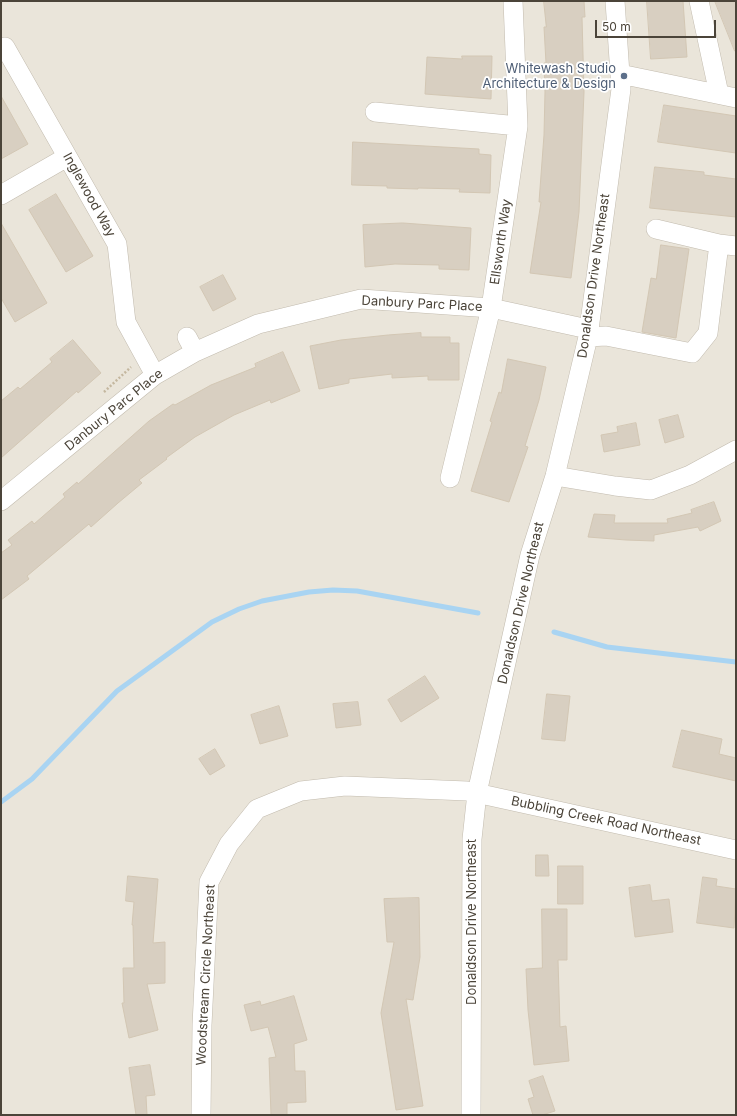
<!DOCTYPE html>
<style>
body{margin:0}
#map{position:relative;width:737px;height:1116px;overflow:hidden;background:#f6f3ec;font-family:Inter,sans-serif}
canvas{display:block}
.frame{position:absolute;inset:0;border:2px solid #4b4439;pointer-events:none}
.scale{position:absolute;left:595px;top:20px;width:121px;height:18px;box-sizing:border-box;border:2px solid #4b4439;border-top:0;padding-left:5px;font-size:12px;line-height:14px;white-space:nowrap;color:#4b4439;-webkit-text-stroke:3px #fff;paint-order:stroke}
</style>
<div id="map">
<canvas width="737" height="1116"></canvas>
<div class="frame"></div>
<div class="scale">50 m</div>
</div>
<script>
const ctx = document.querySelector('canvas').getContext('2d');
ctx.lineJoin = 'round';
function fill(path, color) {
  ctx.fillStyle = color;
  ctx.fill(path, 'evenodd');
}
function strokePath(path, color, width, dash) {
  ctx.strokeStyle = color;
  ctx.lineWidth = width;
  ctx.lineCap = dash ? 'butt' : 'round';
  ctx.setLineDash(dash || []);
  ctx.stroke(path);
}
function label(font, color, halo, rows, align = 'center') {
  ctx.font = font + ' Inter,sans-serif';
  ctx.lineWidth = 3.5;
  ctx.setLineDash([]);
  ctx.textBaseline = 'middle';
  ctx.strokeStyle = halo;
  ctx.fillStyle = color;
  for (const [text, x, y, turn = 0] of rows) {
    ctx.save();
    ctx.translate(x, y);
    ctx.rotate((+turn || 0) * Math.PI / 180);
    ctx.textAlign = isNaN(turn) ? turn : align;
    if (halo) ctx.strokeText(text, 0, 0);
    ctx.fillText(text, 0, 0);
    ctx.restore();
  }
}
const residential = new Path2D(`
 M 1,1 L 736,1 L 736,1115 L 1,1115 Z`);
const stream = new Path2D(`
 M 554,632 L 607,647 L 736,662
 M 1,802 L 32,779 L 117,691 L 212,622 L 239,609 L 262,601 L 309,592 L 333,590 L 357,591 L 478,613`);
const building = new Path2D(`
 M 544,1 L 584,1 L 585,17 L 582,17 L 584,92 L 579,212 L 571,278 L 530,273 L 541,202 L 539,202 L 544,135 L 545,92 L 544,63 L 546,63 L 544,27 L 546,27 Z
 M 647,1 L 683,1 L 687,57 L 651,59 Z
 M 715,1 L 736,1 L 736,51 L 735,51 Z
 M 462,56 L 492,56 L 491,99 L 425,94 L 427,57 L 462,59 Z
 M 1,96 L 28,144 L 1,159 Z
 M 664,105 L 736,116 L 736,153 L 658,142 Z
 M 353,142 L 479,149 L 479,154 L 491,155 L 490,193 L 459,192 L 460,189 L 418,188 L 418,189 L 387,188 L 387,186 L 352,185 Z
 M 655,167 L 704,172 L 704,175 L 736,179 L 736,217 L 650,208 Z
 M 56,194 L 93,256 L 66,272 L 29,210 Z
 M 1,223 L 47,303 L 15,322 L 1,298 Z
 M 403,223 L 471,228 L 469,270 L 439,269 L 439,265 L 395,264 L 365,267 L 363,225 Z
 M 661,245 L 689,249 L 676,338 L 642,332 L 651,278 L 656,279 Z
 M 223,275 L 236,299 L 213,311 L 200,287 Z
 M 421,333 L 421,337 L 450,337 L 450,343 L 459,343 L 459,380 L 428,380 L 428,376 L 392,378 L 392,374 L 349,379 L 349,383 L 319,389 L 310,346 L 341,340 L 388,335 Z
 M 73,340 L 101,373 L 78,393 L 77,391 L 1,458 L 1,401 L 18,387 L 20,389 L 52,362 L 50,359 Z
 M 283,352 L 300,391 L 271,403 L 270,400 L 234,415 L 195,437 L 166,458 L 167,459 L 139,480 L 142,483 L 118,503 L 91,527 L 89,524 L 27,576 L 29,579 L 1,600 L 1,553 L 12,545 L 8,540 L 32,521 L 34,524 L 65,497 L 63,494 L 77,482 L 78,484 L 149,421 L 173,404 L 175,405 L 211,385 L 256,367 L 255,364 Z
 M 508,359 L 546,367 L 539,400 L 525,446 L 528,447 L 509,502 L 471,491 L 492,422 L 490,421 L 499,392 L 501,393 Z
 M 678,415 L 684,437 L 665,443 L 659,420 Z
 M 636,423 L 640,445 L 604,452 L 601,435 L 618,432 L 617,427 Z
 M 714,502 L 721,521 L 700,531 L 698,527 L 654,535 L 654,541 L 626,540 L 588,537 L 594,514 L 615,515 L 614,523 L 668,523 L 667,519 L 692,513 L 691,510 Z
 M 425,676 L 439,698 L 401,722 L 388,700 Z
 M 547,694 L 570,696 L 565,741 L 542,739 Z
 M 358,702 L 361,725 L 336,728 L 333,704 Z
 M 279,706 L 288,736 L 260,744 L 251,715 Z
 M 682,730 L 722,739 L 719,754 L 736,758 L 736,781 L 673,767 Z
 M 215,749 L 225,766 L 210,775 L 199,759 Z
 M 536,855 L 548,855 L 549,876 L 536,876 Z
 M 558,866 L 583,866 L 583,904 L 558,904 Z
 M 128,876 L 158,879 L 153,943 L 165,942 L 165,983 L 147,984 L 158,1030 L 129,1038 L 122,1003 L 124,1003 L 123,968 L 134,968 L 133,925 L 132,925 L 134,902 L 126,901 Z
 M 703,877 L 717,879 L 716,886 L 736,889 L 734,928 L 697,923 Z
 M 650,885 L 652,901 L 669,899 L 673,932 L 635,937 L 629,888 Z
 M 419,898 L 420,957 L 413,1000 L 406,999 L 423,1106 L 396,1110 L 381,1013 L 394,942 L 387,942 L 384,899 Z
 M 542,909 L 567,909 L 567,960 L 558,960 L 560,1027 L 566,1026 L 569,1061 L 534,1065 L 528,1010 L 526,969 L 542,968 Z
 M 294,996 L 307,1040 L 294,1044 L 295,1071 L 305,1071 L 306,1102 L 287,1103 L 287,1115 L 271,1115 L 269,1058 L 276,1057 L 268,1027 L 251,1031 L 244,1005 L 260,1001 L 261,1005 Z
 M 150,1065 L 155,1095 L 146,1096 L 147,1115 L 136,1115 L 129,1068 Z
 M 543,1076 L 555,1111 L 542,1115 L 533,1115 L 528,1099 L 534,1097 L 529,1081 Z`);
const path = new Path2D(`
 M 104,392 L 131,367`);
const minor = new Path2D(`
 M 699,1 L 719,94
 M 5,47 L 117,244 L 126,322 L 155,375
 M 620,74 L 736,98
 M 375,112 L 518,126
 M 1,195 L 67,157
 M 656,229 L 719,244
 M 187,337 L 195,352
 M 588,337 L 606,336 L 692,353 L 708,333 L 719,244 L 736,246
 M 555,476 L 615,486 L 651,490 L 690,475 L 736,450
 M 450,478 L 491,308 L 518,126 L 513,1
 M 1,501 L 155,375 L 195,352 L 258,324 L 361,299 L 491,308 L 588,329
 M 201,1115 L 202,1025 L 209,882 L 229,844 L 257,809 L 301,791 L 345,786 L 467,791 L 736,850
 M 471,1115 L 472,839 L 477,793 L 530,555 L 555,476 L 588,337 L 621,89 L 615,1`);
const markers = [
 [624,76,4,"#5c6f8a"]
];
const serviceNames = [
 ["Whitewash Studio",616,69],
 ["Architecture & Design",616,84]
];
const streetNames = [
 ["Inglewood Way",89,195,61],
 ["Ellsworth Way",501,242,-82],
 ["Donaldson Drive Northeast",594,276,-82],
 ["Danbury Parc Place",422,304,3],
 ["Danbury Parc Place",114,410,-39],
 ["Donaldson Drive Northeast",521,603,-77],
 ["Bubbling Creek Road Northeast",606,821,12],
 ["Donaldson Drive Northeast",472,922,-90],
 ["Woodstream Circle Northeast",206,975,-87]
];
fill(residential, '#eae5da');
strokePath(stream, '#a9d4f2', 5);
fill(building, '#d8cfc1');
strokePath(building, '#d3c7b4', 1);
strokePath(minor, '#c2bbae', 20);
strokePath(path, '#c4b79f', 2.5, [2, 2]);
strokePath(minor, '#fff', 19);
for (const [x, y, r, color] of markers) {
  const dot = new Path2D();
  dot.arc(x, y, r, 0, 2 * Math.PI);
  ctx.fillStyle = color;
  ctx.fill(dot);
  strokePath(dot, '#fff', 1.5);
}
label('13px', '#4e5e75', '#fff', serviceNames, 'right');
label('13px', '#4b4439', '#fff', streetNames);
</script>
